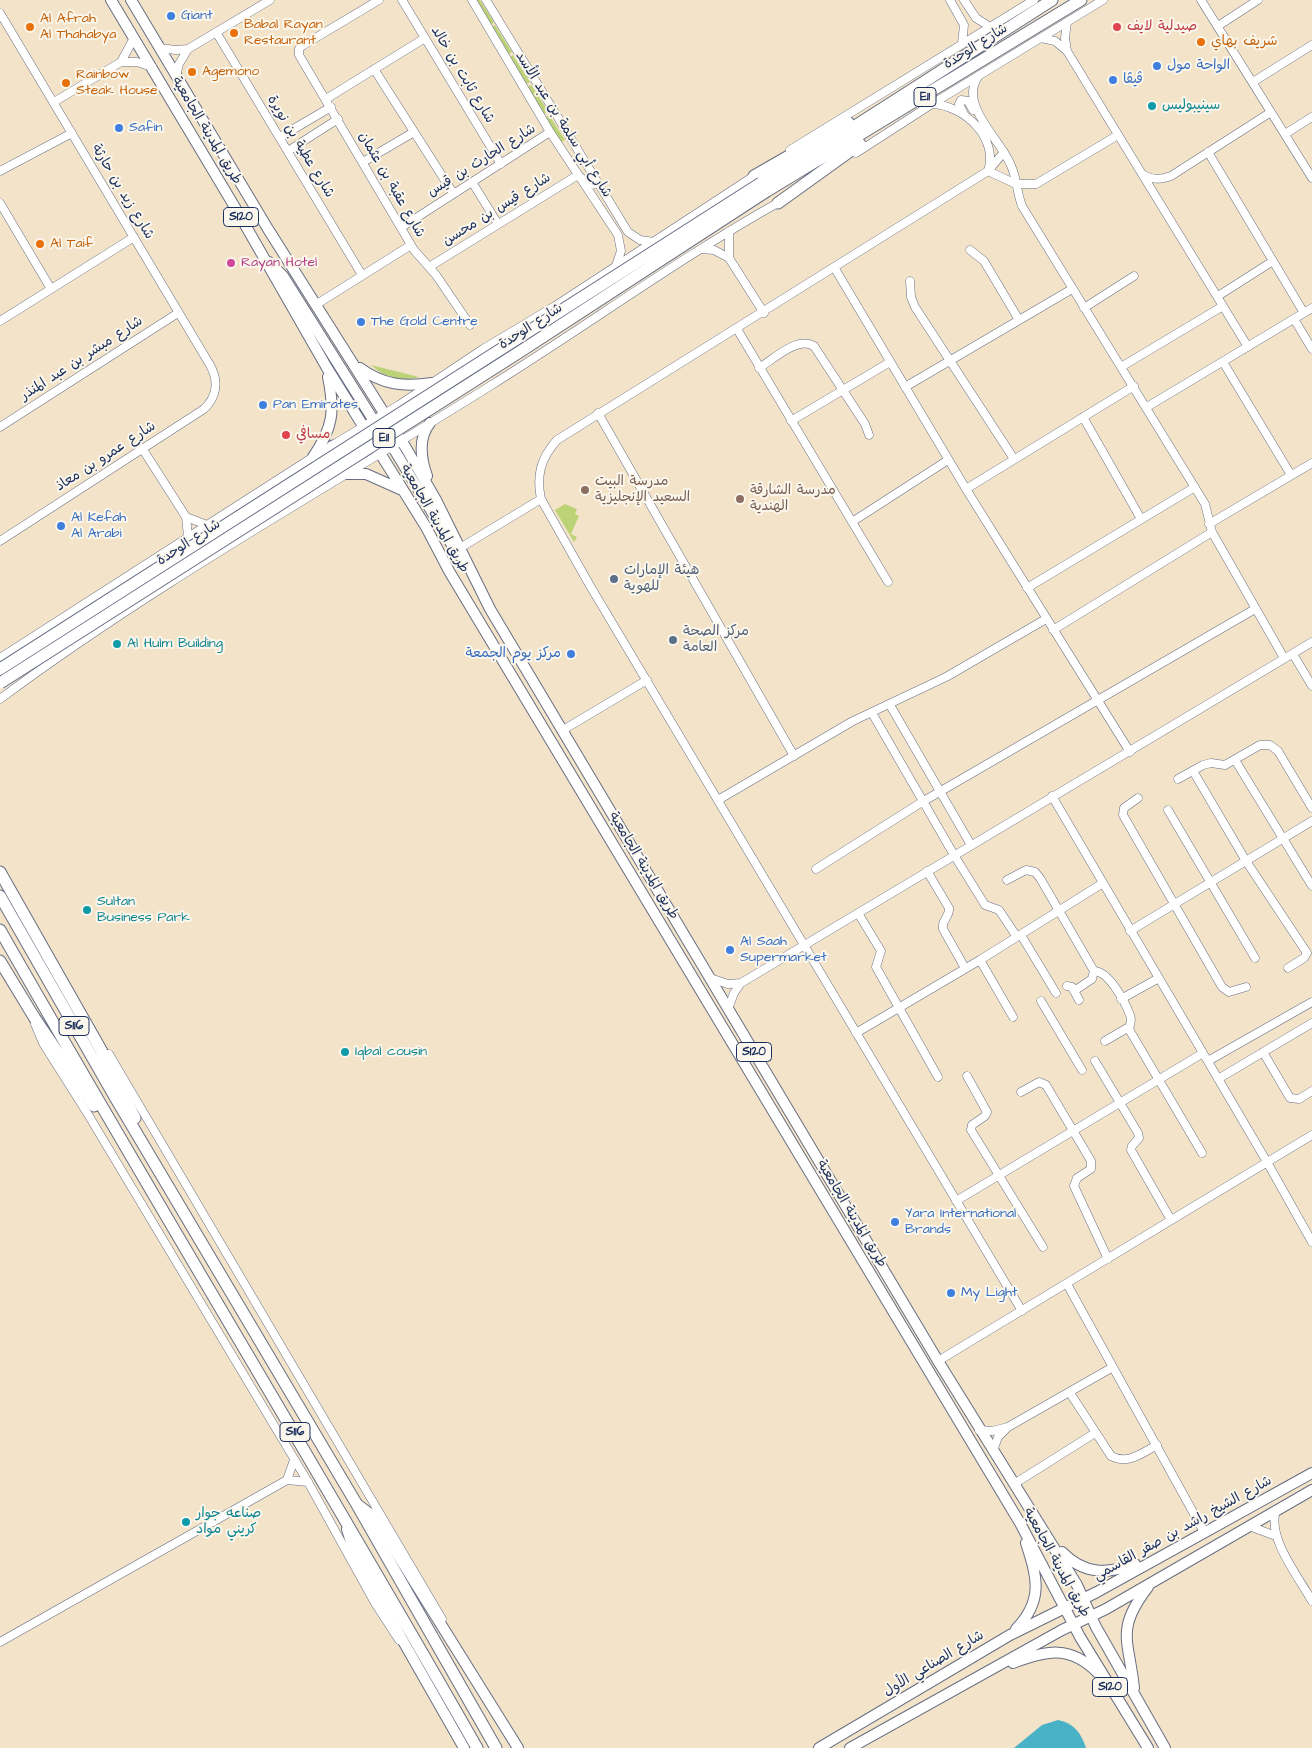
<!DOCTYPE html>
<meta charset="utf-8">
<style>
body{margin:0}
canvas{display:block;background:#f3e3c8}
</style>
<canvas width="1312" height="1748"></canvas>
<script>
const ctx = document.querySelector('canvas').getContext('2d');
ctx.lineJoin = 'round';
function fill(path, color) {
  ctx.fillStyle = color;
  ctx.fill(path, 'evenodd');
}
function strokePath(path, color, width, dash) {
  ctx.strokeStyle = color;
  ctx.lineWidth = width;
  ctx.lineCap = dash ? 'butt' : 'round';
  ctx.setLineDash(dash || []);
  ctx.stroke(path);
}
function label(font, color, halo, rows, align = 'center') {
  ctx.font = font + ' "Architects Daughter","Playpen Sans Arabic",sans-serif';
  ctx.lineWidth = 4;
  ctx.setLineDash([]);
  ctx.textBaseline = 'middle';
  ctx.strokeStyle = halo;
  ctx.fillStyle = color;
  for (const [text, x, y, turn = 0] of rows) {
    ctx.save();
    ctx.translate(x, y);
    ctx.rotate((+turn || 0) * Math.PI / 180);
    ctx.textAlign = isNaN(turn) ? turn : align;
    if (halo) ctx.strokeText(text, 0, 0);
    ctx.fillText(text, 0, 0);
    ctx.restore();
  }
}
const green = new Path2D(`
 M 476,0 L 480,0 L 494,22 L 491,25 Z
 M 495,25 L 512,52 L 509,54 L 492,27 Z
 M 513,55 L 530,82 L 526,84 L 510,57 Z
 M 531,85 L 548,111 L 544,114 L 528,87 Z
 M 549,115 L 565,140 L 561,142 L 546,117 Z
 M 371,365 L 419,377 C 401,382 385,378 371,365 Z
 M 565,504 L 577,509 L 575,514 L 579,516 L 571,534 L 577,537 L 574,542 L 555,510 Z`);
const water = new Path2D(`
 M 1058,1720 C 1074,1723 1081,1733 1086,1748 L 1014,1748 L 1042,1725 Z`);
const minor = new Path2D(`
 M 379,0 L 302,46 L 299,49 L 299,55 L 414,250 L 436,275 L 470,325
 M 402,0 L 501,164
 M 472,0 L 550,132 L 618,235 L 621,251 L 616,266
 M 486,0 L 628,232 L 640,240 L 654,242
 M 950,0 L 964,25 L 962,44
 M 964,0 L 976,18 L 990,27
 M 1201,0 L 1312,178
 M 0,13 L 210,365 C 219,381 217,397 204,409 L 0,541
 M 1067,22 L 1065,38 L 1067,51 L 1142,174 C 1152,180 1160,180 1171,176 L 1271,112
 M 1218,26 L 1258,0
 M 216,32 L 362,275
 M 1041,38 L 1055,41 L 1067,51
 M 159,48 L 176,50 L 188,49 L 270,0
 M 121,62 L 134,38
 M 374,69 L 453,193
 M 176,76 L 179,64 L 188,49
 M 978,77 C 958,106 1003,141 1012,168 C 1017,180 1017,193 1022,206 L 1205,504 L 1212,532 L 1284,658
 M 1253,82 L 1312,45
 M 326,99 L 425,38
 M 54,102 L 121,62 L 137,62 L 152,67
 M 932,104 C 964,105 999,138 988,171 L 1016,184 L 1036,184 L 1118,135
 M 964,114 L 959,104 L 961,100 L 968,101 L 973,110
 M 1285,134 L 1312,117
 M 280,137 L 331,107
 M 790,150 L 1034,0
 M 288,151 L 338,119
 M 1004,152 L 988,171 L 557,440 C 541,458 536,475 541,499 L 589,584 L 1022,1311
 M 1208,152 L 1304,313
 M 856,153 L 932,104 L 1103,0
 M 363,162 L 414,132
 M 0,171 L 72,133
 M 1142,174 L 1248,347
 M 472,182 L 498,224
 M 0,203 L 51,289
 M 402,227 L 550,132
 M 729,231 L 729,258 L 764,313
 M 702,249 L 714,250 L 729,258
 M 970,250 L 984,261 L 1019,320
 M 429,267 L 578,175 L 590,185 L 598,184
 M 834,267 L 966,489 L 1130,752
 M 910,281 L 911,297 L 915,307 L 1014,459
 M 1218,296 L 1273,261
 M 317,304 L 411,245
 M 1084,308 L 1134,276
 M 1294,319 L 1312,349
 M 0,321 L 134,237
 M 737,329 L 888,582
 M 1223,362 L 1291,475
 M 1121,367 L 1223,306
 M 759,368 C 774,359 797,336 814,346 L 865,424 L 869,435
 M 905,387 L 1072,289
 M 1147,407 L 1312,308
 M 598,413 L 794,756
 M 1083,417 L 1141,519
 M 791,421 L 890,362
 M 0,427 L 178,313
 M 142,448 L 186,517 L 188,537
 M 966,489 L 1134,386
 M 186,517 L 207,525
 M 852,522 L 948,460
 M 1209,524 L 1312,463
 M 460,548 L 541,499
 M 1027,588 L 1195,487
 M 1053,630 L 1212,532
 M 1293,654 L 1312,686
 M 0,658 L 313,457 L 399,405 L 483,349 L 555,306 L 757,174
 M 0,699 C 156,583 326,489 490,386 C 588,325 681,257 781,201
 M 890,705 L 971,845
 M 872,713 L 954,855 L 985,905 L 999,910 L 1017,937
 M 563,730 L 647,680
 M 1235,760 L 1312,886
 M 1193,771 L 1246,861 L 1307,953 L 1304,958 L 1288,968
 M 1178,779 L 1203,765 L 1211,763 L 1225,765 L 1260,745 L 1270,745 L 1278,751 L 1312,808
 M 1052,796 L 1267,1162 L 1312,1242
 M 1138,798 L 1124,808 L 1123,815 L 1222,987 L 1229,992 L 1246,987
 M 718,800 L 853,721 L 946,677 L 1046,619
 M 1168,810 L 1255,958
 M 816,869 L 922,802 L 1255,609
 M 927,871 L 949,908 C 950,917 941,920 943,929 L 965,968
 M 1007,880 L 1026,870 L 1035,872 L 1040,878 L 1094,971 L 1092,979 L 1074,991
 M 858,913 L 881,951 L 876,967 L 938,1077
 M 1130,931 L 1312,821
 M 1021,935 L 1056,993
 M 980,960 L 1013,1017
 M 1094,971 C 1109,971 1125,1002 1130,1015 C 1133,1021 1128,1025 1130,1031 L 1202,1153
 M 710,978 L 728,984 L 741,983
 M 1067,986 L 1072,987 L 1079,1000
 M 1121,999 L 1159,978
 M 1041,1001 L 1082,1070
 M 728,1009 L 734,993 L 741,983 L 1312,642
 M 35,1024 L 43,1043 L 86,1111 L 308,1482 L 375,1603 L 399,1640
 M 856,1033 L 980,960 L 1103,883
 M 1105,1041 L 1129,1027
 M 1263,1052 L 1290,1098 L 1299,1099 L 1312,1091
 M 109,1054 L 442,1619
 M 1095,1061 L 1138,1133 L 1139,1138 L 1132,1146 L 1131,1150 L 1171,1220
 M 1208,1061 L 1312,1002
 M 967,1076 L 987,1112 L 985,1116 L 972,1125 L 971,1130 L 1043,1247
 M 1218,1079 L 1312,1023
 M 1021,1092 L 1039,1082 L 1046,1085 L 1091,1161 L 1091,1169 L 1077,1178 L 1074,1186 L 1108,1259
 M 956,1201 L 1203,1053
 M 1067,1284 L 1204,1532
 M 938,1361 L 1312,1135
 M 1070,1393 L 1111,1456 C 1128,1465 1142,1453 1157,1445
 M 979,1430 L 992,1431 L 1008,1427 L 1113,1367
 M 993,1451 L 998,1437 L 1007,1428
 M 287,1480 L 294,1460
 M 1014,1484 L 1095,1433
 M 1276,1510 C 1267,1538 1298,1576 1312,1601
 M 1249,1526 L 1276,1536
 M 0,1642 L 287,1480 L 308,1482`);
const major = new Path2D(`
 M 111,0 L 236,209 L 327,368 L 426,527 L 449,571 L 1020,1523 L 1080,1637 L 1148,1748
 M 131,0 L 268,229 L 406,448 L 436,500 L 490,609 L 938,1361 L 1077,1585 L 1096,1627 L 1165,1748
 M 269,262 L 283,276 L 374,421 L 383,432
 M 360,368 C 383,385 404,387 432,383
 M 376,438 L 392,446 L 458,555
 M 332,446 L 359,438
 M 313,457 C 333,428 335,411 328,377
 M 346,474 L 366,474 L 402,490
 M 427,476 C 421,459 418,438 430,423
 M 357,1504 L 372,1515 L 379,1525 L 518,1748
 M 347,1529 L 351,1542 L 403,1641 L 464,1748
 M 1062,1552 C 1084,1575 1108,1574 1135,1564
 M 1016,1629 C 1044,1600 1037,1577 1026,1543
 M 1013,1663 C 1047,1650 1070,1645 1098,1673
 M 1134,1688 C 1129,1640 1115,1630 1148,1587
 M 819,1748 L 1010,1635 L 1097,1592 L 1312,1473
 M 850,1748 L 1062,1630 L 1106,1609 L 1312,1490`);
const highway = new Path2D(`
 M 754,176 L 848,122
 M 761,183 L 827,144 L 1052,0
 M 767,191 L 1081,0
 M 778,203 L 860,144
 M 0,872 L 101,1050 L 135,1118
 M 0,896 L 115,1097 L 356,1503 L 496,1748
 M 0,930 C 156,1204 321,1474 477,1748
 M 0,961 L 34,1017 L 94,1106`);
const highwayBridge = new Path2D(`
 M 0,669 L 761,183
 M 0,683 L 521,351 L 767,191`);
const markers = [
 [171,16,5,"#3f7fe0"],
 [30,27,5,"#e8710a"],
 [1117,27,5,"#e0444e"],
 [234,33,5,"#e8710a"],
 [1201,42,5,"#e8710a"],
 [1157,66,5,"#3f7fe0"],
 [192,72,5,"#e8710a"],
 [1113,80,5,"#3f7fe0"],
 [66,83,5,"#e8710a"],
 [1152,106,5,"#0f9aa8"],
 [119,128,5,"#3f7fe0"],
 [40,244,5,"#e8710a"],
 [231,263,5,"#d1479c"],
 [361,322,5,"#3f7fe0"],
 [263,405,5,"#3f7fe0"],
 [286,435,5,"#e0444e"],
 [585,490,5,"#8d6e63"],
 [740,499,5,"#8d6e63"],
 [61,526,5,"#3f7fe0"],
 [614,579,5,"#5c6f8a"],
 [673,640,5,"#5c6f8a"],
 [117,644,5,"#0f9aa8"],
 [571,654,5,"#3f7fe0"],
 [87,910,5,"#0f9aa8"],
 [730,950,5,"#3f7fe0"],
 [345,1052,5,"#0f9aa8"],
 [895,1222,5,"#3f7fe0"],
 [951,1293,5,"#3f7fe0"],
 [186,1522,5,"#0f9aa8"]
];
const shields = [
 [925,97,22],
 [241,217,35],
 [384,438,22],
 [74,1026,30],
 [754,1052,35],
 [295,1432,30],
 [1110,1687,35]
];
const shieldNames = [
 ["E11",925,97],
 ["S120",241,217],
 ["E11",384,438],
 ["S116",74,1026],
 ["S120",754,1052],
 ["S116",295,1432],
 ["S120",1110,1687]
];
const shopNames = [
 ["Giant",181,16],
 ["الواحة مول",1167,66],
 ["ڤيڤا",1123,80],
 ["Safin",129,128],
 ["The Gold Centre",371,322],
 ["Pan Emirates",273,405],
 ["Al Kefah",71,518],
 ["Al Arabi",71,534],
 ["مركز يوم الجمعة",561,654,"right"],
 ["Al Saah",740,942],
 ["Supermarket",740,958],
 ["Yara International",905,1214],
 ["Brands",905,1230],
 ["My Light",961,1293]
];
const foodNames = [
 ["Al Afrah",40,19],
 ["Al Thahabya",40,35],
 ["Babal Rayan",244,25],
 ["Restaurant",244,41],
 ["شريف بهاي",1211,42],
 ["Agemono",202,72],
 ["Rainbow",76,75],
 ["Steak House",76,91],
 ["Al Taif",50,244]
];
const healthNames = [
 ["صيدلية لايف",1127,27],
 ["مسافي",296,435]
];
const streetNames = [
 ["شارع الوحدة",976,47,-32],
 ["شارع ثابت بن خالد",462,75,59],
 ["شارع أبي سلمة بن عبد الأسد",563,125,58],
 ["طريق المدينة الجامعية",206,131,59],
 ["شارع عطية بن نويرة",300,147,59],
 ["شارع الحارث بن قيس",482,161,-32],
 ["شارع عقبة بن عثمان",391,185,60],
 ["شارع زيد بن حارثة",122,192,59],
 ["شارع قيس بن محسن",497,210,-32],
 ["شارع الوحدة",531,327,-33],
 ["شارع مبشر بن عبد المنذر",82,359,-33],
 ["شارع عمرو بن معاذ",106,457,-33],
 ["طريق المدينة الجامعية",434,519,60],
 ["شارع الوحدة",189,543,-33],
 ["طريق المدينة الجامعية",643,866,59],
 ["طريق المدينة الجامعية",851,1214,59],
 ["شارع الشيخ راشد بن صقر القاسمي",1183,1529,-29],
 ["طريق المدينة الجامعية",1056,1563,61],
 ["شارع الصناعي الأول",934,1664,-31]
];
const cultureNames = [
 ["سينيبوليس",1162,106],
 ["Al Hulm Building",127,644],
 ["Sultan",97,902],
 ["Business Park",97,918],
 ["Iqbal cousin",355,1052],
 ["صناعه جوار",196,1514],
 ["كريني مواد",196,1530]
];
const hotelNames = [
 ["Rayan Hotel",241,263]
];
const educationNames = [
 ["مدرسة البيت",595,482],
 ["السعيد الإنجليزية",595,498],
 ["مدرسة الشارقة",750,491],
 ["الهندية",750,507]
];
const serviceNames = [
 ["هيئة الإمارات",624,571],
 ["للهوية",624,587],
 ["مركز الصحة",683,632],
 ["العامة",683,648]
];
fill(green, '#bcd276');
fill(water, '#49b2c7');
strokePath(minor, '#676e83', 9);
strokePath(major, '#676e83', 12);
strokePath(highway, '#676e83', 13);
strokePath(minor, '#fff', 8);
strokePath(major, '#fff', 10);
strokePath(highway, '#fff', 11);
strokePath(highwayBridge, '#676e83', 13, []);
strokePath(highwayBridge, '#fff', 11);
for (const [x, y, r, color] of markers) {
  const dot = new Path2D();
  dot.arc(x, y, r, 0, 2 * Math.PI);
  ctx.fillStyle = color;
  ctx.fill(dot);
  strokePath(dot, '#fbf7ec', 2);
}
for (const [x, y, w] of shields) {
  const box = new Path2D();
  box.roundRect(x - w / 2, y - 9.5, w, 19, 4);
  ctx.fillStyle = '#fbf7ec';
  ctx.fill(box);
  strokePath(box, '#1b2f5e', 1);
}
label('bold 12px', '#1b2f5e', null, shieldNames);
label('14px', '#366cbe', '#fbf7ec', shopNames, 'left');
label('14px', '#c56008', '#fbf7ec', foodNames, 'left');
label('14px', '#be3a42', '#fbf7ec', healthNames, 'left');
label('14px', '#1b2f5e', '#fbf7ec', streetNames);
label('14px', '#0d838f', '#fbf7ec', cultureNames, 'left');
label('14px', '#b23c85', '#fbf7ec', hotelNames, 'left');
label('14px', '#785e54', '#fbf7ec', educationNames, 'left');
label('14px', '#4e5e75', '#fbf7ec', serviceNames, 'left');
</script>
